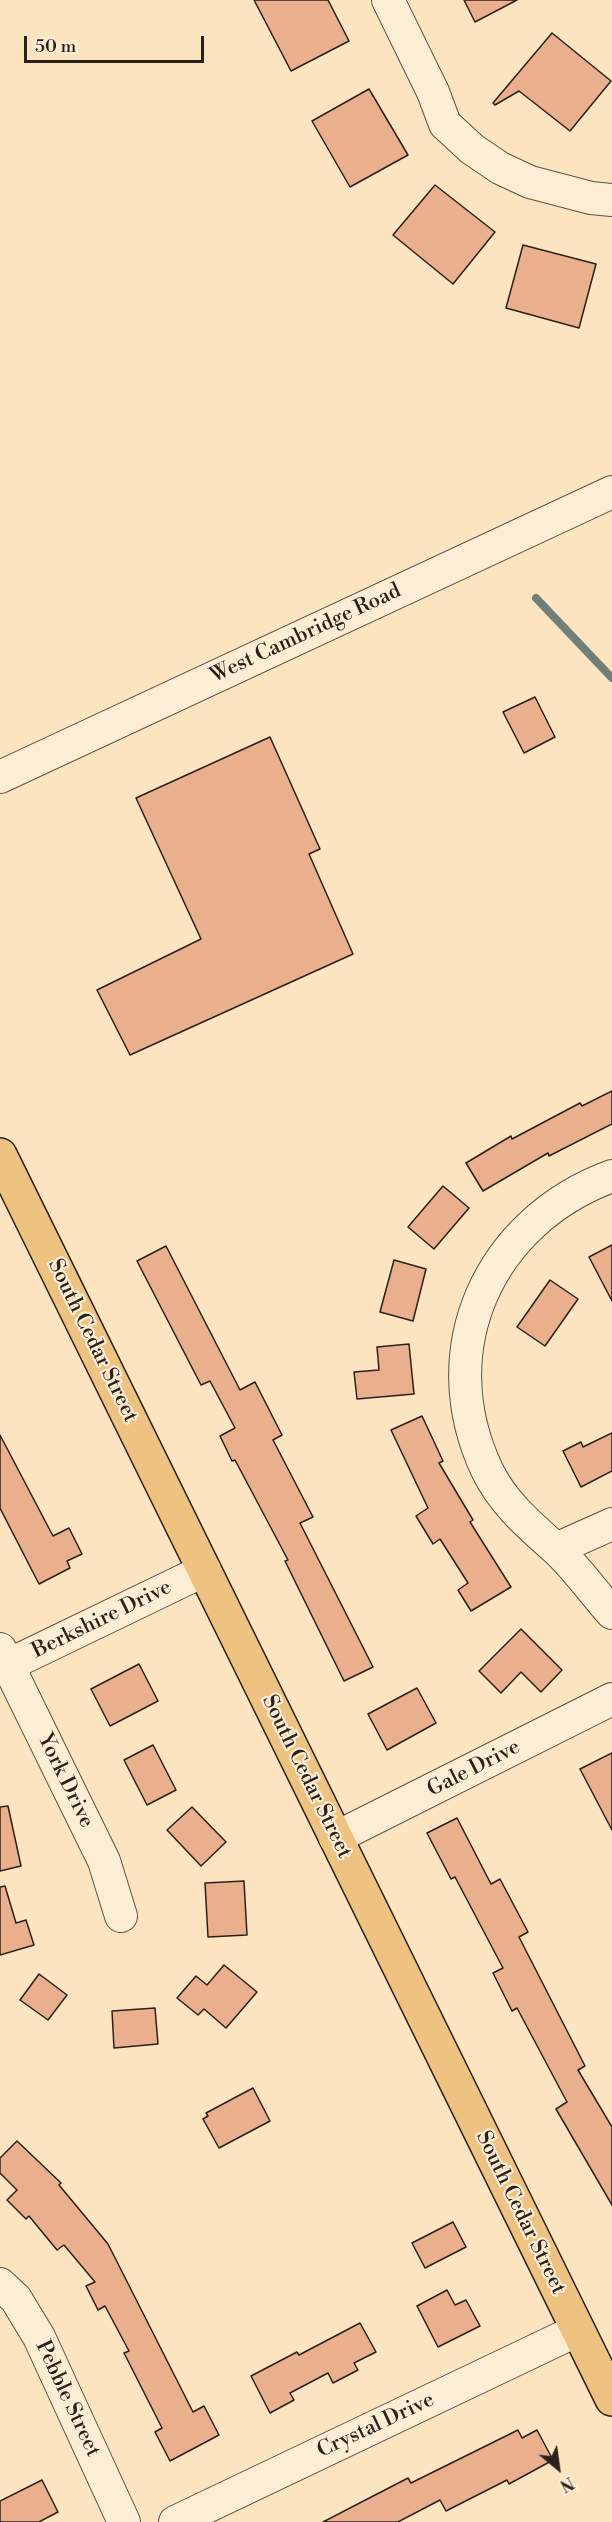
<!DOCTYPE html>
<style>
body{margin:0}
#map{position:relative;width:612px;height:2522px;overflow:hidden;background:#fbe4bf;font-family:"Libre Bodoni",serif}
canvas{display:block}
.north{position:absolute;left:528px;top:2438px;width:60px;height:60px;-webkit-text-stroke:4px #fcedd5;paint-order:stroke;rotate:151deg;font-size:16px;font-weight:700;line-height:24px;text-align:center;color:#2b201a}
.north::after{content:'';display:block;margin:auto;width:21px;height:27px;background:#2b201a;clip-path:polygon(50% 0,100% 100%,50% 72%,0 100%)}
.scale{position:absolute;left:24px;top:36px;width:180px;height:27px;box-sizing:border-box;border:3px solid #2b201a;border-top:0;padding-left:8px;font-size:18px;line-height:21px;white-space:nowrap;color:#2b201a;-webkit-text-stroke:4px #fcedd5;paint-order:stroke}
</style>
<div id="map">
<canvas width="612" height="2522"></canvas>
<div class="north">N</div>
<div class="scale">50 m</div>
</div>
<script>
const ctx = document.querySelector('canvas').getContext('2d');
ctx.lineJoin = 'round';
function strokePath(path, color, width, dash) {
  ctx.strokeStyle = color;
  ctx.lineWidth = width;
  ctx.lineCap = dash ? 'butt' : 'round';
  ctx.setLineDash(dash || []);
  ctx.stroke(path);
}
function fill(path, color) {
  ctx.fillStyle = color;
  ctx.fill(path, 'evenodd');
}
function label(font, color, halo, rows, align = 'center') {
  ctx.font = font + ' "Libre Bodoni",serif';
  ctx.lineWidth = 4.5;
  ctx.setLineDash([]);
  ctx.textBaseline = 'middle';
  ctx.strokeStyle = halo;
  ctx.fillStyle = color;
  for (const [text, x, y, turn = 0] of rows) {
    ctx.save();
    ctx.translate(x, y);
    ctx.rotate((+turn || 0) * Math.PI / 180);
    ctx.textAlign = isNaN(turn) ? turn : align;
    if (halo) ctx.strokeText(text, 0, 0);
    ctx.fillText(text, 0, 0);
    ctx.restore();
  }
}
const stream = new Path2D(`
 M 536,598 L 612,678`);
const building = new Path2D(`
 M 254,0 L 328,0 L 349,41 L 291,71 Z
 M 464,0 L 517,0 L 475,22 Z
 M 552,33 L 611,81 L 570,131 L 519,91 L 495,105 L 493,103 Z
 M 369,89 L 408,155 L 350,187 L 312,121 Z
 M 435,185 L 495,232 L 453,284 L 393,235 Z
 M 523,245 L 596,264 L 579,328 L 506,308 Z
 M 535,697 L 555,737 L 524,753 L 503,712 Z
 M 270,737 L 320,849 L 309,854 L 353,954 L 130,1055 L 97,990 L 201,939 L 136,798 Z
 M 612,1091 L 612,1124 L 549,1156 L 548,1153 L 483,1191 L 466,1163 L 511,1136 L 512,1139 L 580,1103 L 582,1106 Z
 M 443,1186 L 469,1208 L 434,1249 L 408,1227 Z
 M 612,1245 L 612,1301 L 589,1257 Z
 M 166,1246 L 240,1390 L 255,1382 L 282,1435 L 273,1440 L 313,1517 L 300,1523 L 373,1667 L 344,1681 L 285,1561 L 288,1560 L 235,1460 L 232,1461 L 220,1436 L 235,1428 L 210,1381 L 201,1385 L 137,1261 Z
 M 394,1260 L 426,1269 L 413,1321 L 380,1312 Z
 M 550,1280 L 578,1299 L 545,1346 L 517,1327 Z
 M 409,1344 L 414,1394 L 357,1399 L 354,1372 L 379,1370 L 377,1347 Z
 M 422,1416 L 443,1461 L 439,1463 L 473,1520 L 470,1522 L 511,1587 L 471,1611 L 458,1590 L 468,1583 L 440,1539 L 433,1544 L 416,1516 L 428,1508 L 391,1430 Z
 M 612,1433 L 612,1471 L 581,1487 L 563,1451 L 581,1442 L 583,1447 Z
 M 0,1435 L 53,1536 L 69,1528 L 82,1554 L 67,1561 L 70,1568 L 39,1584 L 0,1508 Z
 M 521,1629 L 562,1670 L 541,1692 L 521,1672 L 501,1693 L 479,1671 Z
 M 139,1664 L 158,1701 L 110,1726 L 91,1689 Z
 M 417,1688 L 436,1723 L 387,1750 L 368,1714 Z
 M 153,1745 L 176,1790 L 147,1805 L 124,1760 Z
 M 612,1753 L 612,1830 L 580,1769 Z
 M 8,1806 L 21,1866 L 0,1871 L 0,1807 Z
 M 192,1807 L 226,1842 L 201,1866 L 167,1830 Z
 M 457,1818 L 491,1884 L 500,1879 L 528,1932 L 519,1937 L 585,2066 L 578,2070 L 612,2127 L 612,2205 L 556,2109 L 567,2102 L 517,2008 L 512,2011 L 493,1973 L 503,1968 L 455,1877 L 451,1879 L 427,1833 Z
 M 244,1881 L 247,1935 L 208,1937 L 205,1883 Z
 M 5,1886 L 16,1923 L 26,1920 L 34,1945 L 0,1955 L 0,1887 Z
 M 224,1965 L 257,1992 L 226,2028 L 204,2009 L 198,2015 L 177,1998 L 196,1976 L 207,1985 Z
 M 39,1974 L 67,1995 L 48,2020 L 20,2000 Z
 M 155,2008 L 158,2044 L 114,2048 L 112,2011 Z
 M 253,2088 L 270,2121 L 219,2148 L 203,2119 L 208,2116 L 206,2113 Z
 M 17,2141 L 61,2183 L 59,2185 L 108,2244 L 193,2412 L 204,2406 L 219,2435 L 170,2461 L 155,2432 L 162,2428 L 124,2353 L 129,2351 L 105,2306 L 98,2310 L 86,2286 L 95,2282 L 64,2245 L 57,2250 L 29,2216 L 26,2219 L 7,2200 L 17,2190 L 0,2173 L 0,2158 Z
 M 453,2222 L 466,2247 L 425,2268 L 412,2243 Z
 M 447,2290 L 455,2305 L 466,2300 L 480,2326 L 438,2347 L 417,2306 Z
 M 360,2323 L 376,2352 L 354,2363 L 358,2370 L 333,2383 L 328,2373 L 290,2393 L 294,2400 L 270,2413 L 251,2376 L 297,2352 L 299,2355 Z
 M 518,2430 L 522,2438 L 537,2430 L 553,2460 L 509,2484 L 507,2480 L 446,2511 L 440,2500 L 398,2522 L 323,2522 L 408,2478 L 411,2483 Z
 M 42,2480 L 58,2512 L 39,2522 L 0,2522 L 0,2501 Z`);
const minor = new Path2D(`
 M 388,0 L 433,92 L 445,124 L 472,149 L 500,168 L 530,182 L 591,198 L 612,200
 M 0,777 L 612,492
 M 612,1176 C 489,1221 430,1349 487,1470 C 503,1503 529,1525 555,1548 C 576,1567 593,1592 612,1613
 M 556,1549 L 612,1524
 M 0,1649 L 104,1861 L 121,1916
 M 0,1669 L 205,1570
 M 335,1838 L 612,1699
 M 0,2284 L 16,2299 L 39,2337 L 124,2522
 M 175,2522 L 578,2330`);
const major = new Path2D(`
 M 0,1155 L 612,2399`);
const streetNames = [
 ["West Cambridge Road",306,634,-25],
 ["South Cedar Street",92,1341,64],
 ["Berkshire Drive",102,1620,-26],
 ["Gale Drive",474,1769,-27],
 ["South Cedar Street",306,1777,64],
 ["York Drive",65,1781,64],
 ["South Cedar Street",520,2213,64],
 ["Pebble Street",67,2399,65],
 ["Crystal Drive",376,2426,-25]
];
strokePath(stream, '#717f78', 8);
fill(building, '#eaaf8d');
strokePath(building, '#2b201a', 1.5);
strokePath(minor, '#5f5143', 34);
strokePath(major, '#2b201a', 36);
strokePath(minor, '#fcedd5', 32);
strokePath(major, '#eec280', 33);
label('21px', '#2b201a', '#fcedd5', streetNames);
</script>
